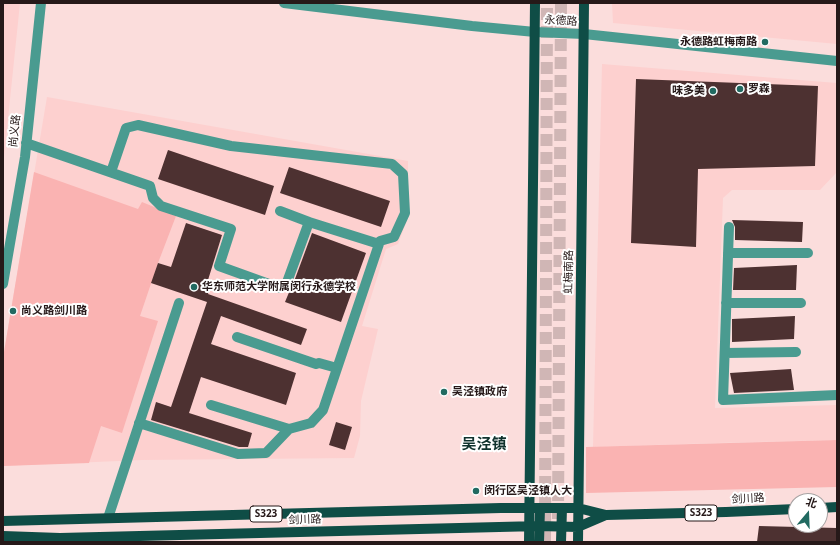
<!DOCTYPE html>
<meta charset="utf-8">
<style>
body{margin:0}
#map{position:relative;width:840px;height:545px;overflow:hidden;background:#fbdddc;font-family:"Open Sans","Noto Sans SC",sans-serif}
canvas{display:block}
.frame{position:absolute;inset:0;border:4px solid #261919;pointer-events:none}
.north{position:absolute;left:788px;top:493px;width:40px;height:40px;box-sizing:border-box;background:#fff;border:1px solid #a8a3a3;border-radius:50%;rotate:19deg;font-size:11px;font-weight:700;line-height:16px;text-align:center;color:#261919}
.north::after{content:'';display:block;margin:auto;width:14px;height:18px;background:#216a61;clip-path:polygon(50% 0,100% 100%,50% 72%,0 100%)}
</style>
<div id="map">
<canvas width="840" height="545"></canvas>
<div class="frame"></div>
<div class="north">北</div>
</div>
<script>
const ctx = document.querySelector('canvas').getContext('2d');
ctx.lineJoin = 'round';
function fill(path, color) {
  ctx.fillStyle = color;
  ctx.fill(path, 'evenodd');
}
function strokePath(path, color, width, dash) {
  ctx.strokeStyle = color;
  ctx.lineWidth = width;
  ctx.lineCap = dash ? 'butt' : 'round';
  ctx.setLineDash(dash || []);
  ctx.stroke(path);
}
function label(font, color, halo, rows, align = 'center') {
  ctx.font = font + ' "Open Sans","Noto Sans SC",sans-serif';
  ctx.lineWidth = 4;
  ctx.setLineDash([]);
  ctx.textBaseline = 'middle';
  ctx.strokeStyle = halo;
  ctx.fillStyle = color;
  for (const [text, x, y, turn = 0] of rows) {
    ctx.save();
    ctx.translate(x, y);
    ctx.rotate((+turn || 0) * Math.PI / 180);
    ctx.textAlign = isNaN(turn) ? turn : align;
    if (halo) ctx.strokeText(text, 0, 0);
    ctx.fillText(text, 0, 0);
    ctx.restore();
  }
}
const built = new Path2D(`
 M 3,3 L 20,3 L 3,167 Z
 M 612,3 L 837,3 L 837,44 L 613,23 Z
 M 602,64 L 837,83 L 837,172 L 820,190 L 732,190 L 723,198 L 715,408 L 837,405 L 837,440 L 716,443 L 593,447 Z
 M 47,97 L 408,161 L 408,218 L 398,244 L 386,249 L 362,326 L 378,329 L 361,401 L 360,436 L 354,458 L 142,460 L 3,466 L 3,358 Z`);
const green = new Path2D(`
 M 34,172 L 138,209 L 142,202 L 176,216 L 158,263 L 140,316 L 158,321 L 122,433 L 101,426 L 89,463 L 3,466 L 3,358 Z
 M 837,440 L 837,487 L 586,493 L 586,447 Z`);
const building = new Path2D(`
 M 636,79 L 818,86 L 815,166 L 698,169 L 696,247 L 631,243 Z
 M 168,150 L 274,186 L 265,215 L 158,179 Z
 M 289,167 L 390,201 L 381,227 L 280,193 Z
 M 732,220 L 803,222 L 802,242 L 735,240 L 735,227 Z
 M 186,223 L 222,235 L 208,280 L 212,281 L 208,294 L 307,329 L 301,345 L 221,316 L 211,344 L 296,373 L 286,405 L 201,377 L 189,413 L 252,433 L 248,447 L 239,447 L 151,420 L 156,402 L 171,407 L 207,302 L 151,283 L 158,263 L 171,267 Z
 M 312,233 L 366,253 L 341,322 L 285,302 L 290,290 L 292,287 Z
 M 797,265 L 796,290 L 733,290 L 734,268 Z
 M 795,316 L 794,339 L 732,342 L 732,319 Z
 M 791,369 L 794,390 L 734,393 L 730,373 Z
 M 336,422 L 352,427 L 345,450 L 329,445 Z
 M 759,526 L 837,528 L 837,542 L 757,542 Z`);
const highwayTunnel = new Path2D(`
 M 558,519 L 561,3
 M 545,542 L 547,3`);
const minor = new Path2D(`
 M 284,3 L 472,26 L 535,32 L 584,34 L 837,61
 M 26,143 L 150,186 L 153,198 L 161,206 L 231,229 L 219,266 L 280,288 L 286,285 L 309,222 L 379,244 L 323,410 L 311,423 L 289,429 L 266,453 L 238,454 L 139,423
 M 111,172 L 126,128 L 138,125 L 231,146 L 392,164 L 403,174 L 405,213 L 394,237 L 380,241
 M 280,211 L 309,222
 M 729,227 L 723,400 L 837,395
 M 728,253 L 808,253
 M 3,284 L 25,157 L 41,3
 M 726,303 L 801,303
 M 237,337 L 316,364 L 319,363 L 337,368
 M 725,353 L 796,352
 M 211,405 L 289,429
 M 108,518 L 179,303`);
const major = new Path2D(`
 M 820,508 L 837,507
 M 3,521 L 501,508 L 578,508 L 606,515 L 726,512 L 796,509
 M 3,536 L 60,538 L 539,526 L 578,527 L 606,515
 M 529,542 L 535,3
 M 539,542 L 540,508
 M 561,542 L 562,508
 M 578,542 L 584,3`);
const markers = [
 [765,42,4,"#216a61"],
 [740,89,4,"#216a61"],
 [713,91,4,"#216a61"],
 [194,287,4,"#216a61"],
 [13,311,4,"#216a61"],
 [444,392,4,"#216a61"],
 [476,491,4,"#216a61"]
];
const shields = [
 [701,513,32],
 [266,514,32]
];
const shieldNames = [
 ["S323",701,513],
 ["S323",266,514]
];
const streetNames = [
 ["永德路",561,21,3],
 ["尚义路",15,131,-84],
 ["虹梅南路",569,272,-89],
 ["剑川路",748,499,-3],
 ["剑川路",305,520,-2]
];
const poiNames = [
 ["永德路虹梅南路",757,42,"right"],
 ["罗森",748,89],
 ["味多美",705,91,"right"],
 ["华东师范大学附属闵行永德学校",202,287],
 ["尚义路剑川路",21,311],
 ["吴泾镇政府",452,392],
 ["闵行区吴泾镇人大",484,491]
];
const districtNames = [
 ["吴泾镇",484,445]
];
fill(built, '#fdd0cf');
fill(green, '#fab3b2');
fill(building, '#4d3131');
strokePath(highwayTunnel, '#d0b6b5', 12, [12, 6]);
strokePath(minor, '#4a9b90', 10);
strokePath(major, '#0f4d46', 10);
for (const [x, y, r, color] of markers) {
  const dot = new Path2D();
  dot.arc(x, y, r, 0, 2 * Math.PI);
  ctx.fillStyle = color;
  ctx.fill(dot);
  strokePath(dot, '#fff', 1.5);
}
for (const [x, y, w] of shields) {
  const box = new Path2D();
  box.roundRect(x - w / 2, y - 8, w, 16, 3);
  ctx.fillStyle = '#fff';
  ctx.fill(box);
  strokePath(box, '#261919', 1);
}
label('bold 10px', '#261919', null, shieldNames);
label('11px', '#261919', '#fff', streetNames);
label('bold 11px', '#261919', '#fff', poiNames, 'left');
label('bold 15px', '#10322d', '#fff', districtNames);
</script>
